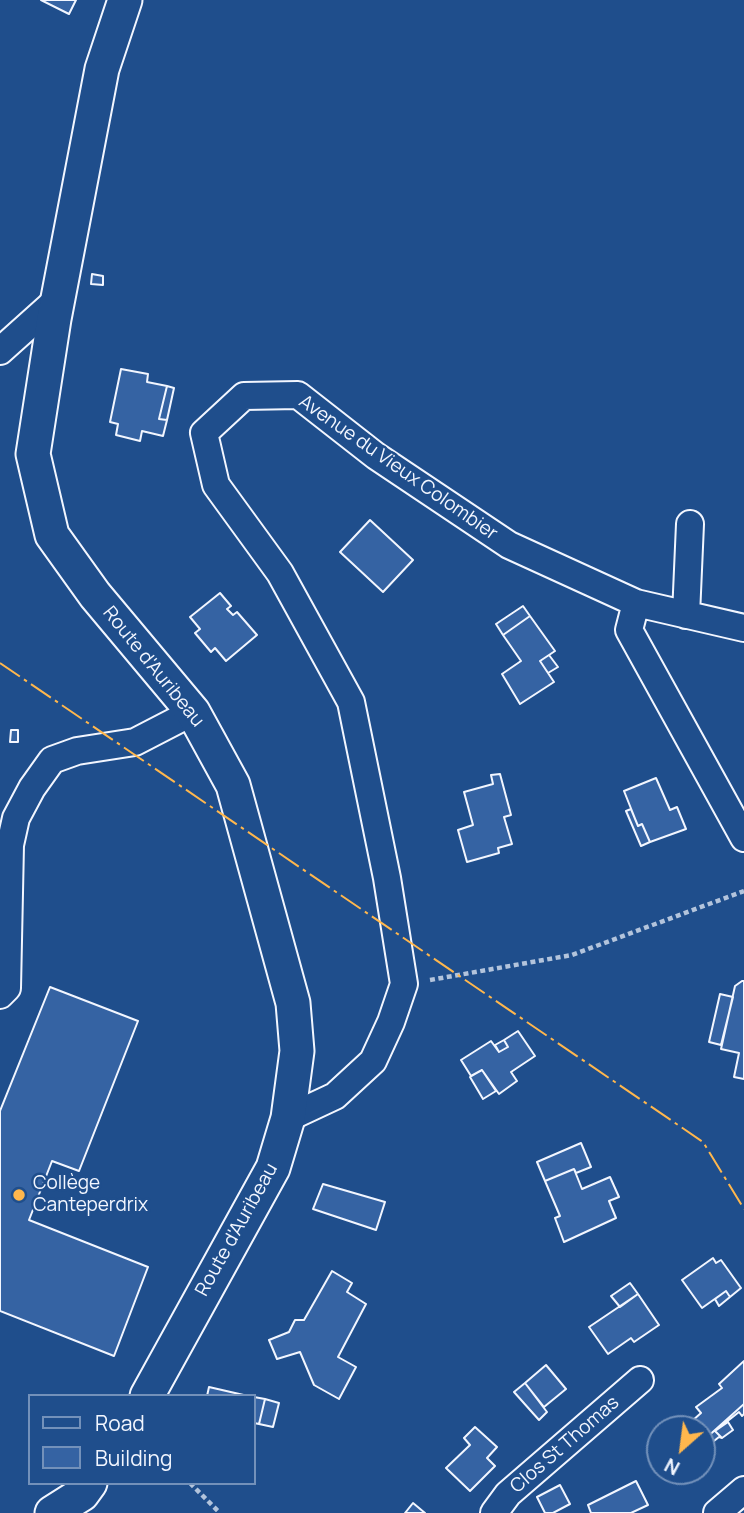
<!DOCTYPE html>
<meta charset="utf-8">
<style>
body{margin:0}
#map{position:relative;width:744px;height:1513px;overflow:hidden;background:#1f4e8c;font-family:Manrope,sans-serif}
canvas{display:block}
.legend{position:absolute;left:28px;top:1394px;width:228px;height:91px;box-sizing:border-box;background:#1f4e8c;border:2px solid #7391ba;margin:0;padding:9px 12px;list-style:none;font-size:21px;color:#f2f6ff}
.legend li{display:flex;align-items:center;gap:14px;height:35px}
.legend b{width:35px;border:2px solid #7391ba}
.north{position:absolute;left:646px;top:1415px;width:70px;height:70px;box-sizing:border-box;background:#1f4e8c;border:2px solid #7391ba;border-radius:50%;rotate:208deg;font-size:19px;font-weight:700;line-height:28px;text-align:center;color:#f2f6ff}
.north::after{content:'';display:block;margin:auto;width:24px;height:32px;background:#ffb74d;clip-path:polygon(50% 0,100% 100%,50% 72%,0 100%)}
</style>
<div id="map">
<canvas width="744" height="1513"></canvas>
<ul class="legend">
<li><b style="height:9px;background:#1f4e8c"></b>Road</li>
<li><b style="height:19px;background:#3563a3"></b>Building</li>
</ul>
<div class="north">N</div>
</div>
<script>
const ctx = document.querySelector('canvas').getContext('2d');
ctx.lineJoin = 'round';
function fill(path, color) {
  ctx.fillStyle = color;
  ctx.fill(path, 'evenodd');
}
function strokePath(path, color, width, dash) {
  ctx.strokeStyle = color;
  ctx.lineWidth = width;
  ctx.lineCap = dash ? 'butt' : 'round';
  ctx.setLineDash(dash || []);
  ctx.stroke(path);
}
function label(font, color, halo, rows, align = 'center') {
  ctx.font = font + ' Manrope,sans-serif';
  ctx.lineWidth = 5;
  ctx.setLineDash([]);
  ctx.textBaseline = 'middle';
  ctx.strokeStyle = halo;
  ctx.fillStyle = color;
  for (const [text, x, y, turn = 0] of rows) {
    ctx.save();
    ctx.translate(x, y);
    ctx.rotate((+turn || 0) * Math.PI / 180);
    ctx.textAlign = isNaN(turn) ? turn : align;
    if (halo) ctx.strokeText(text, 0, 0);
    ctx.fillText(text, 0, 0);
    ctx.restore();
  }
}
const building = new Path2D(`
 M 41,0 L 76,0 L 69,14 Z
 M 92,274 L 103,276 L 103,285 L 91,284 Z
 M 121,369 L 148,374 L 147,382 L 167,386 L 159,419 L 167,420 L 163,436 L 142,431 L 140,441 L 116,435 L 118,424 L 110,422 Z
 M 167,386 L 174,388 L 167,420 L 159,419 Z
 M 370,520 L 413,560 L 383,592 L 340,552 Z
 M 220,593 L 231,606 L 227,609 L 233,615 L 237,612 L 257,635 L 226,661 L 215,648 L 211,652 L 195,633 L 200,629 L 190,617 Z
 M 523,606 L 530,616 L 503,635 L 496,624 Z
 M 530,616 L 555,651 L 540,661 L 554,682 L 520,704 L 502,674 L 521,661 L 503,635 Z
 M 549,655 L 558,667 L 548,673 L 540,661 Z
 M 11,730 L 18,730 L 18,742 L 10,742 Z
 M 500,774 L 511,815 L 504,817 L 512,844 L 498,848 L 499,853 L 467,862 L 458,830 L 473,825 L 464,792 L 493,784 L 491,775 Z
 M 656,778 L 670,810 L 677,807 L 686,829 L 650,842 L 642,824 L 638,826 L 624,791 Z
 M 631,809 L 638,826 L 642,824 L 650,842 L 641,846 L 626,811 Z
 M 742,981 L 744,981 L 744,1079 L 734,1077 L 739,1053 L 721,1049 L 735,986 Z
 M 50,987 L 138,1021 L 79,1171 L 52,1161 L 29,1220 L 148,1267 L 114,1356 L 0,1311 L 0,1111 Z
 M 720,994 L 733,997 L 721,1045 L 709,1042 Z
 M 518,1031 L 535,1056 L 511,1072 L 517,1081 L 499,1094 L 482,1070 L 471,1076 L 461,1060 L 491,1041 L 499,1052 L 508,1047 L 504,1040 Z
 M 504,1040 L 508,1047 L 499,1052 L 495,1045 Z
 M 482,1070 L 496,1091 L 483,1099 L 470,1077 Z
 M 581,1143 L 591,1167 L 576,1173 L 574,1169 L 545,1181 L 537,1162 Z
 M 574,1169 L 582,1189 L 610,1177 L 619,1197 L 609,1201 L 616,1218 L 564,1242 L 555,1218 L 560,1216 L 545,1181 Z
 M 323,1184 L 385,1202 L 376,1230 L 313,1209 Z
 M 713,1258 L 716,1263 L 721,1260 L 741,1288 L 730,1297 L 726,1291 L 702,1308 L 682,1280 Z
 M 332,1271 L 352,1283 L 347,1292 L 366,1304 L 338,1357 L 356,1367 L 339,1399 L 314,1385 L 300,1352 L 277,1359 L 269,1340 L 289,1332 L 295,1320 L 304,1320 Z
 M 630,1283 L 638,1294 L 620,1307 L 611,1296 Z
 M 726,1291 L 730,1297 L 719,1306 L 715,1299 Z
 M 638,1294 L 659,1325 L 634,1342 L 631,1338 L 608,1354 L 589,1327 Z
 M 744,1361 L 744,1404 L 705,1439 L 702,1429 L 698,1429 L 692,1421 L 701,1413 L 696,1407 L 722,1388 L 719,1384 Z
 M 546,1365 L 566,1389 L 544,1407 L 525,1383 Z
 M 525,1383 L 547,1412 L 539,1420 L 514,1392 Z
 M 209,1387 L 248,1396 L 207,1396 Z
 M 254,1397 L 265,1399 L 259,1424 L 254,1423 Z
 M 265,1399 L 279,1403 L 273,1427 L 259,1424 Z
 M 744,1404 L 744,1414 L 742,1416 L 739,1412 L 715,1431 L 722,1438 L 719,1437 L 709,1445 L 705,1439 Z
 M 728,1422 L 733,1430 L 722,1438 L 715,1431 Z
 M 475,1427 L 497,1447 L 487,1458 L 495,1466 L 470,1491 L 446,1468 L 470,1445 L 464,1438 Z
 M 636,1481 L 648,1505 L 631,1513 L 591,1513 L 588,1505 Z
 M 560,1485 L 570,1504 L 553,1513 L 545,1513 L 537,1497 Z
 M 413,1503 L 425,1513 L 405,1513 Z`);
const path = new Path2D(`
 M 430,980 L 572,955 L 744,891
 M 190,1483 L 220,1513`);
const minor = new Path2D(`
 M 0,351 L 58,299
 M 636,603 L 629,630 L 744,838
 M 686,615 L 690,524
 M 0,995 L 7,988 L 10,845 L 16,818 L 32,788 L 52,760 L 77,751 L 135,742 L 193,712
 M 288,1118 L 335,1096 L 373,1061 L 391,1022 L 404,984 L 387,878 L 351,702 L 280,573 L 216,485 L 204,433 L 244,396 L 298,395 L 376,456 L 509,545 L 636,603 L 744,628
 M 494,1513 L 508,1494 L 640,1380
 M 717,1513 L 744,1490`);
const tertiary = new Path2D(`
 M 125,0 L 102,69 L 54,319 L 33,454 L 52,535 L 95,595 L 193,712 L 233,785 L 293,1003 L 297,1051 L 288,1118 L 273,1168 L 147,1396
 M 52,1513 L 82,1494 L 90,1483`);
const power = new Path2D(`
 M 0,663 L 703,1142 L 744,1209`);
const markers = [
 [19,1195,7,"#ffb74d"]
];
const streetNames = [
 ["Avenue du Vieux Colombier",398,468,35],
 ["Route d'Auribeau",153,667,51],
 ["Route d'Auribeau",237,1230,-61],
 ["Clos St Thomas",565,1445,-41]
];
const poiNames = [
 ["Collège",33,1184],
 ["Canteperdrix",33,1206]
];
fill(building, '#3563a3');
strokePath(building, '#f2f6ff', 2);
strokePath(minor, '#f2f6ff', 30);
strokePath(tertiary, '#f2f6ff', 37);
strokePath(path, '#b3c4dc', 4.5, [5, 3.5]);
strokePath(minor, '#1f4e8c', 26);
strokePath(tertiary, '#1f4e8c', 33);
strokePath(power, '#ffb74d', 2, [24, 5, 3.5, 5]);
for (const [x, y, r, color] of markers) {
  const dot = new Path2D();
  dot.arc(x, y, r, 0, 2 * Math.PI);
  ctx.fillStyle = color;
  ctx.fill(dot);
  strokePath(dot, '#1f4e8c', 2.5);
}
label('19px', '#f2f6ff', '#1f4e8c', streetNames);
label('19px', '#f2f6ff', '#1f4e8c', poiNames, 'left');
</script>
